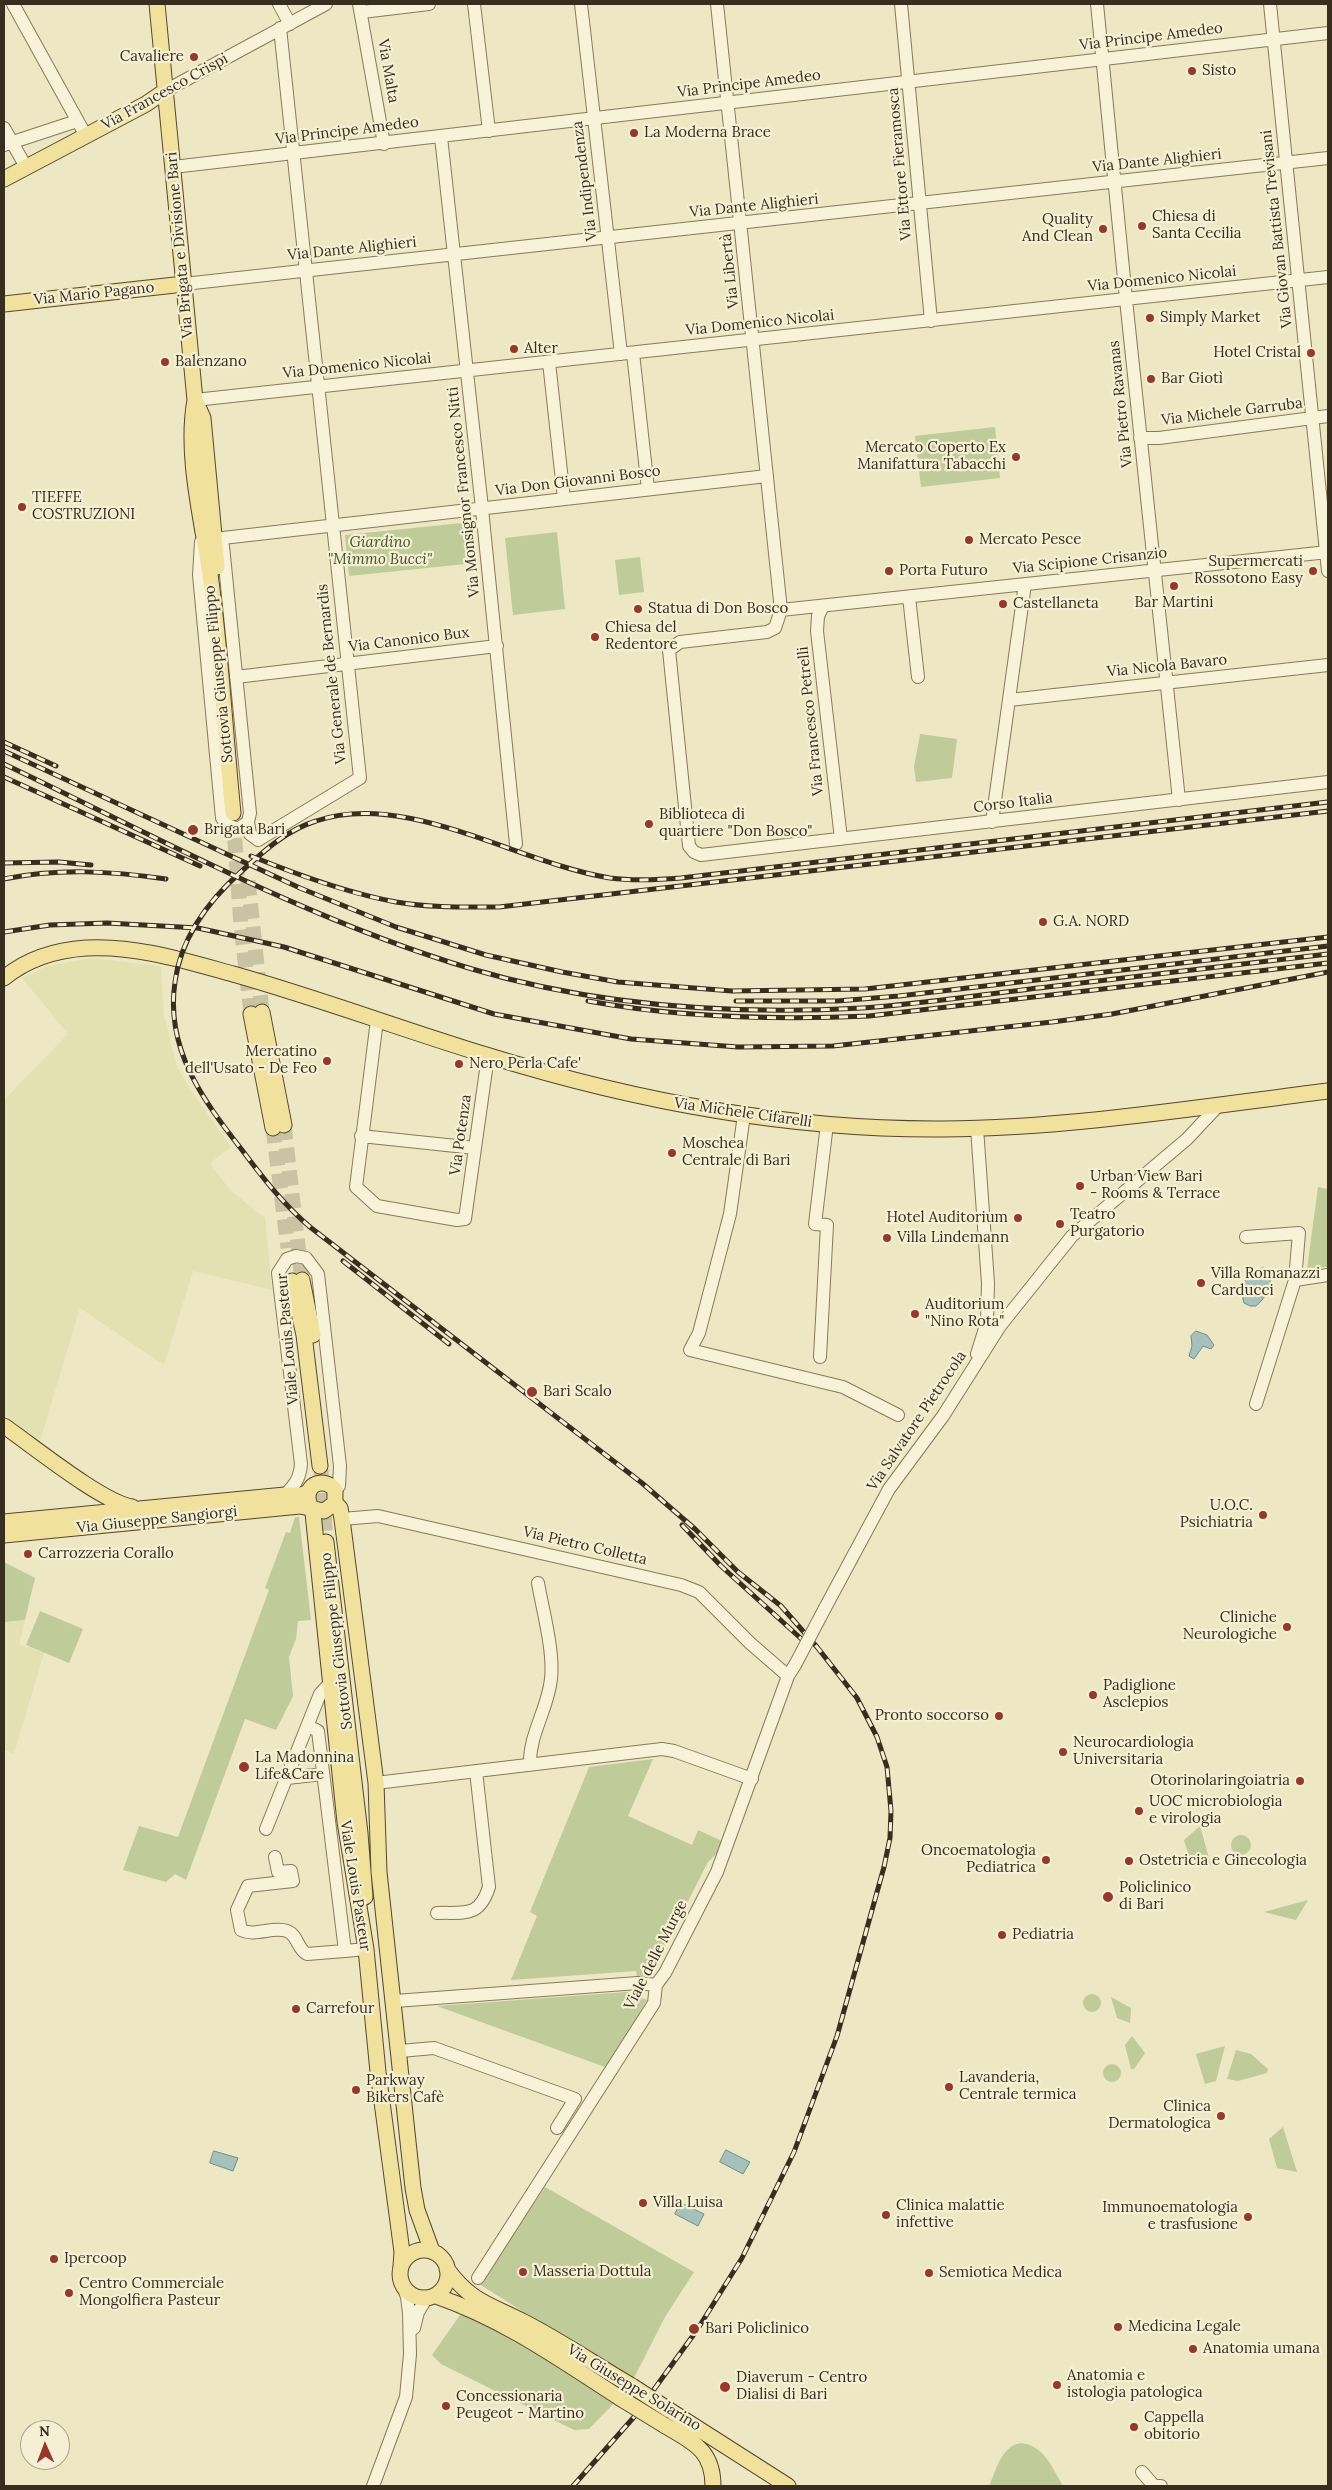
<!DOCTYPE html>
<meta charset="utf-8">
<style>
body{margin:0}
#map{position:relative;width:1332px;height:2490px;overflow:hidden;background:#ede7c4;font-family:Lora,serif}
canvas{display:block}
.frame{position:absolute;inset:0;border:5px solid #382e1f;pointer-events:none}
.north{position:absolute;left:20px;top:2420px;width:50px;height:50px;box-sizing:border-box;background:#f5f0d4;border:1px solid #a9a28c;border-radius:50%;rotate:358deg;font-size:14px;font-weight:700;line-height:20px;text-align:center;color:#382e1f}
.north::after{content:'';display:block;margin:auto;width:18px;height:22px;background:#96392c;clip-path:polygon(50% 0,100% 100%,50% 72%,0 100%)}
</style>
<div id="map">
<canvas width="1332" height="2490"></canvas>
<div class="frame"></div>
<div class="north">N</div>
</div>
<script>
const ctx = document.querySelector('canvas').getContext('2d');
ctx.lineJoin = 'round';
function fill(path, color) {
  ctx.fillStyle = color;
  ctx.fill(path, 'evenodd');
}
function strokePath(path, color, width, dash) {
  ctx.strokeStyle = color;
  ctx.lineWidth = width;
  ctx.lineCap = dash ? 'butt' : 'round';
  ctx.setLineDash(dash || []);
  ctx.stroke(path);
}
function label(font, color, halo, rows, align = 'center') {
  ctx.font = font + ' Lora,serif';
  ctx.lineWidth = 4.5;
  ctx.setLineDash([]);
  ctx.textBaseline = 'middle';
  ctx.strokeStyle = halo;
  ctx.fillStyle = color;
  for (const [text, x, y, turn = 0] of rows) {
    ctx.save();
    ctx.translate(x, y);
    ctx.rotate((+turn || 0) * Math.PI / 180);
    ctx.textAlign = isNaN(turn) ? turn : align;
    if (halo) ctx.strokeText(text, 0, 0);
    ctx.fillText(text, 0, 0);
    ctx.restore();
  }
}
const farmland = new Path2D(`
 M 92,958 L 161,966 L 164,1015 L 176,1064 L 186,1083 L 231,1147 L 210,1163 L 230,1190 L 265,1218 L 272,1290 L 193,1271 L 164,1365 L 80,1308 L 40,1441 L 4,1415 L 4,1100 L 68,1034 L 22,978 L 47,966 Z
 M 25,1620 L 19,1644 L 44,1653 L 14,1754 L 4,1749 L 4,1622 Z`);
const green = new Path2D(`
 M 995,427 L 1000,478 L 921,487 L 915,436 Z
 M 471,522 L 475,563 L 349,576 L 345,535 Z
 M 557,532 L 565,609 L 513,615 L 505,538 Z
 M 640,557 L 644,592 L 619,595 L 615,560 Z
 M 920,734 L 957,739 L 952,778 L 916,782 L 914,767 Z
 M 1318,1187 L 1328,1189 L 1328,1267 L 1307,1269 Z
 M 295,1517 L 299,1517 L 311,1620 L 298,1621 L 296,1639 L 289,1657 L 293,1696 L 276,1730 L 245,1719 L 186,1880 L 175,1874 L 166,1882 L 123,1870 L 139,1826 L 178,1837 L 269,1590 L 265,1588 L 286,1532 L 290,1533 Z
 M 4,1562 L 35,1578 L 25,1620 L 4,1622 Z
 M 40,1611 L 83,1629 L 69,1663 L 26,1645 Z
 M 653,1759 L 628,1816 L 692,1845 L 698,1830 L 722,1841 L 717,1853 L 708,1862 L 652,1972 L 650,1975 L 637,1977 L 636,1971 L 511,1980 L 537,1916 L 530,1912 L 589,1767 Z
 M 1200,1826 L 1211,1865 L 1210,1866 L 1190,1860 L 1184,1840 Z
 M1231 1845a10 10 0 1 1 20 0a10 10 0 1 1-20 0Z
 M 1308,1900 L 1296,1920 L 1264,1912 Z
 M 627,1992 L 647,2000 L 612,2059 L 605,2067 L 437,2006 Z
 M1083 2003a9 9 0 1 1 18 0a9 9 0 1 1-18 0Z
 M 1111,1997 L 1131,2008 L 1130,2023 L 1117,2018 Z
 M 1132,2036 L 1145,2053 L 1134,2069 L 1131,2069 L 1125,2045 Z
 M 1225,2046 L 1216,2081 L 1205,2084 L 1196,2054 Z
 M 1236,2050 L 1251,2054 L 1268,2069 L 1267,2073 L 1238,2081 L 1227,2079 Z
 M1103 2073a9 9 0 1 1 18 0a9 9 0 1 1-18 0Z
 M 1283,2127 L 1297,2172 L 1277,2168 L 1269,2139 Z
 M 545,2187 L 694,2272 L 665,2317 L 633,2380 L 479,2284 Z
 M 460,2315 L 477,2316 L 617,2400 L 589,2429 L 574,2430 L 441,2364 L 432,2355 Z
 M 1021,2443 C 1044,2445 1053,2469 1063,2486 L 989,2486 C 996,2471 1001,2446 1021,2443 Z`);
const water = new Path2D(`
 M 1263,1268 C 1278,1278 1267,1297 1256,1306 L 1250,1306 L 1244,1303 C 1239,1288 1246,1270 1263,1268 Z
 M 1196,1331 L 1207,1335 L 1214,1345 L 1211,1349 L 1203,1346 L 1194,1359 L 1189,1356 L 1192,1346 L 1191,1336 Z
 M 726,2150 L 750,2162 L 743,2174 L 720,2162 Z
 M 214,2151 L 238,2158 L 233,2171 L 210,2163 Z
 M 681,2203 L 704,2214 L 698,2226 L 675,2214 Z`);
const majorTunnel = new Path2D(`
 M 233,815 L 241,925 L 251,1014
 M 248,881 L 262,1012
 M 284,1125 L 302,1280
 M 273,1128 L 288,1248
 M 321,1470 L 326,1542`);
const minor = new Path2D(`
 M 13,4 L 86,136
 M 279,4 L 290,24
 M 359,4 L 384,144
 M 474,4 L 489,131
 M 581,4 L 621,354
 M 717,4 L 781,610
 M 901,4 L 931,321
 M 1097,4 L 1127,309 L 1179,800
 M 1270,4 L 1328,571
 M 362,12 L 429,4
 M 165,91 L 326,4
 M 4,128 L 26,167
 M 441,137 L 481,499 L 516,844
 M 4,145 L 77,121
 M 173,167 L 1328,33
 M 184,284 L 1328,158
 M 633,353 L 648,489
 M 549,362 L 564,499
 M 195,400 L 1328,277
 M 1140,438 L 1159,438 L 1328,416
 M 214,539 L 767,476
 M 201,542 L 199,575 L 222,818 L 227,825 L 238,829 L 248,822 L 250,813 L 223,546 L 214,539
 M 909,597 L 918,677
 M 823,606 L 818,616 L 817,631 L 841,839
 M 781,610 L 775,628 L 767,632 L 680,642 L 669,650 L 689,846 L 694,852 L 701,855 L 1328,782
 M 781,610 L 1328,552
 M 236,677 L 497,646
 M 1009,700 L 1328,665
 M 248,822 L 250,834 L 258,840 L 360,778 L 280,28
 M 992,822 L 1025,584
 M 377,1020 L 356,1187 L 377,1206 L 457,1220 L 465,1219 L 488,1056
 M 744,1115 L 730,1214 L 699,1333 L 690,1350 L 843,1387 L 898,1415
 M 361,1136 L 475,1148
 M 1246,1237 L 1299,1233 L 1295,1280 L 1256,1404
 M 1295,1280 L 1328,1275
 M 977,1354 L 987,1322 L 988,1283 L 977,1128
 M 820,1357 L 827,1225 L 815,1224 L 827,1124
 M 285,1495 C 295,1485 300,1478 301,1464 L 278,1273 L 287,1259 L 296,1256 L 306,1258 L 318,1274 L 340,1466 L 339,1486 L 335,1490
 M 342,1519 L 378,1516 L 681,1585 L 699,1592 L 750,1643 L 788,1676
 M 825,1608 L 889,1489 L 943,1416 L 1000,1326 L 1072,1236 L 1187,1139 L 1217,1107
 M 308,1726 L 318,1731 L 345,1951 L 366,1949
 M 530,1765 C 529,1734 548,1709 551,1679 C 554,1650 543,1612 538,1583
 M 287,1778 L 323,1774
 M 376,1783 L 662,1749 L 674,1751 L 752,1779
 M 266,1829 L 320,1694 L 331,1682
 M 275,1857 L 278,1872 L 291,1871 L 293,1881 L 248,1886 L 237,1910 L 241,1930 C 256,1937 272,1926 287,1931 C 298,1935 297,1949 307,1954 L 345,1951
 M 437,1913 C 465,1912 479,1918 489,1887 L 476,1771
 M 395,2001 L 638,1983 L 656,1985
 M 400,2051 L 434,2048 L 575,2099 L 557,2128
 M 478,2278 L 654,2003 L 656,1985 L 665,1973 L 717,1872 L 788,1676 L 795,1665
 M 414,2328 L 418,2312 L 426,2299
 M 1142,2472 L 1154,2486 L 1161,2486
 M 373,2486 L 406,2397 L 410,2354 L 409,2313 L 407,2297 L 404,2289`);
const major = new Path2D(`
 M 157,4 L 195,400 C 185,455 202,519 210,574 C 221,653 225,734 233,813
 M 4,179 L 146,104 L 165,91
 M 4,304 L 184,284
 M 195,400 L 203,418 L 217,567
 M 4,978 C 27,959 56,950 86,948 C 135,945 186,961 233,974 C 318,998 401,1029 486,1055 C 634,1101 787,1130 942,1129 C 1071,1128 1200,1107 1328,1091
 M 262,1012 L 284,1125
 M 251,1014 L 273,1128
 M 302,1280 L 313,1335
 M 292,1281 L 304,1335 L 320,1466
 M 4,1426 C 33,1446 102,1502 132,1507
 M 335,1503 L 340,1508 L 342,1519 L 376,1783 L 379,1872 L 413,2188 L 417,2210 L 432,2251
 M 4,1522 L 285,1495 L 301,1495 L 309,1492
 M 4,1535 L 300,1506 L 324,1511 L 335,1503 L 335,1490 C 327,1479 308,1481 308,1497 C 308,1502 311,1508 313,1513 L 345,1822 L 366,1949 L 378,2072 L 402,2252 L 401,2266
 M 326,1542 L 360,1833 L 365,1897
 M400 2274a24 24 0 1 1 48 0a24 24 0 1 1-48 0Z
 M 447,2269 C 471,2302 489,2304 524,2322 C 561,2341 596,2365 632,2386
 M 436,2296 C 505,2320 558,2358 620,2398
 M 669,2410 L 788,2486
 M 664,2425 C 692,2442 713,2449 713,2486`);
const rail = new Path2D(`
 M 4,742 L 56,766
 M 4,751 L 300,888 L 396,927 L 486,955 L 562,972 L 618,982 L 732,991 L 865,989 L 1328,937
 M 4,764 C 157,837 308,920 472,969 C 597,1006 731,1015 862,1008 C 923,1004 985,994 1047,987 C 1141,976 1235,965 1328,954
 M 4,777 L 200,866
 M 251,856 C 298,875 347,893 396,902 C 430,908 465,907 499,907 L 1328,811
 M 4,863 L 59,862 L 91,865
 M 4,879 C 59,868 111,871 166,879
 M 4,932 L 50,925 L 107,923 L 198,928 L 284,947 L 494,1014 L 631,1039 L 738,1047 L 833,1046 L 1052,1022 L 1112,1014 L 1328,972
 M 588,1001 C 681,1018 775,1020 869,1016 L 1328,963
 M 736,1001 L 837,1001 L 899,996 L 1328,946
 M 343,1261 L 449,1344
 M 682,1525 L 721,1566 L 807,1644
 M 573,2486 L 634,2417 L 697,2330 L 742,2258 L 794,2152 L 837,2036 L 884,1867 L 890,1838 L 891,1811 L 887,1767 L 877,1737 L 857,1698 L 817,1647 L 781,1606 L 738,1572 L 695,1529 L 642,1483 L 310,1227 C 283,1204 263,1178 242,1150 C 203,1100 165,1049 175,982 C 181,936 210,899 243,870 C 265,850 287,830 316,821 C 407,790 517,863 610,878 C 633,881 657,880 681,878 L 1328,802`);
const minorBridge = new Path2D(`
 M 795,1665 L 825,1608`);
const majorBridge = new Path2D(`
 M 632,2386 L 669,2410
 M 620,2398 L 664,2425`);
const markers = [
 [194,57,5,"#96392c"],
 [1192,71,5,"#96392c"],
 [634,133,5,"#96392c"],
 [1142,226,5,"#96392c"],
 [1103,229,5,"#96392c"],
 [1150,318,5,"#96392c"],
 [514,349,5,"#96392c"],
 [1311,353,5,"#96392c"],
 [165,362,5,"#96392c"],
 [1151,379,5,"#96392c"],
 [1016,457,5,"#96392c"],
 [22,507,5,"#96392c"],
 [969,540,5,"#96392c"],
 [889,571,5,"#96392c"],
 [1313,571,5,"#96392c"],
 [1174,586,5,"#96392c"],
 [1003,604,5,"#96392c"],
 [638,609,5,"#96392c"],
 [595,637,5,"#96392c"],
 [649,824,5,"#96392c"],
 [193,830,6,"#96392c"],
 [1043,922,5,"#96392c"],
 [327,1061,5,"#96392c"],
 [459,1064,5,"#96392c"],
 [672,1153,5,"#96392c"],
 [1080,1186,5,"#96392c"],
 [1018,1218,5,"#96392c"],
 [1060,1224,5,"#96392c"],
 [887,1238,5,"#96392c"],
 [1201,1283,5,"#96392c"],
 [915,1314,5,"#96392c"],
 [532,1392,6,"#96392c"],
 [1263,1515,5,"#96392c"],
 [28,1554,5,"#96392c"],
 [1287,1627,5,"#96392c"],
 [1093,1695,5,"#96392c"],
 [999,1716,5,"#96392c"],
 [1063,1752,5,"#96392c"],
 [244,1767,6,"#96392c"],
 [1300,1781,5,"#96392c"],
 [1139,1811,5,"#96392c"],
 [1046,1860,5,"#96392c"],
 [1129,1861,5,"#96392c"],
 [1108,1897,6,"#96392c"],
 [1002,1935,5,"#96392c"],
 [296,2009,5,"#96392c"],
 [949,2087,5,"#96392c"],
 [356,2090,5,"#96392c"],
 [1221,2116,5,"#96392c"],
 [643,2203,5,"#96392c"],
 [886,2215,5,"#96392c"],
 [1248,2217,5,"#96392c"],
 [54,2259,5,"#96392c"],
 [523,2272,5,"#96392c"],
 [929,2273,5,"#96392c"],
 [69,2293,5,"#96392c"],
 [1118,2327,5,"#96392c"],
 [694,2329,6,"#96392c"],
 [1193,2349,5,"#96392c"],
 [1057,2385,5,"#96392c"],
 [725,2387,6,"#96392c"],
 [446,2406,5,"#96392c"],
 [1134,2427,5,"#96392c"]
];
const streetNames = [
 ["Via Principe Amedeo",1151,37,-7],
 ["Via Malta",388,71,80],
 ["Via Principe Amedeo",749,84,-7],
 ["Via Francesco Crispi",165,92,-29],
 ["Via Principe Amedeo",347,131,-7],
 ["Via Dante Alighieri",1157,161,-6],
 ["Via Ettore Fieramosca",900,164,-95],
 ["Via Indipendenza",585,181,-97],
 ["Via Dante Alighieri",754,206,-6],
 ["Via Giovan Battista Trevisani",1277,229,-96],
 ["Via Brigata e Divisione Bari",180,245,-95],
 ["Via Dante Alighieri",352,249,-6],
 ["Via Libertà",730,271,-96],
 ["Via Domenico Nicolai",1162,279,-6],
 ["Via Mario Pagano",94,294,-6],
 ["Via Domenico Nicolai",760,323,-6],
 ["Via Domenico Nicolai",357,366,-6],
 ["Via Pietro Ravanas",1121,404,-96],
 ["Via Michele Garruba",1232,412,-7],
 ["Via Don Giovanni Bosco",578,481,-7],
 ["Via Monsignor Francesco Nitti",464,492,-96],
 ["Via Scipione Crisanzio",1090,561,-6],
 ["Via Canonico Bux",409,640,-7],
 ["Via Nicola Bavaro",1167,666,-6],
 ["Sottovia Giuseppe Filippo",219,674,-96],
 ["Via Generale de Bernardis",332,674,-96],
 ["Via Francesco Petrelli",811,721,-96],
 ["Corso Italia",1013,803,-7],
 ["Via Michele Cifarelli",743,1113,8],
 ["Via Potenza",461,1135,-82],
 ["Viale Louis Pasteur",288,1339,-95],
 ["Via Salvatore Pietrocola",917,1421,-56],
 ["Via Giuseppe Sangiorgi",157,1520,-6],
 ["Via Pietro Colletta",585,1546,13],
 ["Sottovia Giuseppe Filippo",337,1641,-97],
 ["Viale Louis Pasteur",355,1886,81],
 ["Viale delle Murge",656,1955,-63],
 ["Via Giuseppe Solarino",634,2388,31]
];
const poiNames = [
 ["Cavaliere",184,57,"right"],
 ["Sisto",1202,71],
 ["La Moderna Brace",644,133],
 ["Chiesa di",1152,217],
 ["Santa Cecilia",1152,234],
 ["Quality",1093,220,"right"],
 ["And Clean",1093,237,"right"],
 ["Simply Market",1160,318],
 ["Alter",524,349],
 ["Hotel Cristal",1301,353,"right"],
 ["Balenzano",175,362],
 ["Bar Giotì",1161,379],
 ["Mercato Coperto Ex",1006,448,"right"],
 ["Manifattura Tabacchi",1006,465,"right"],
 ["TIEFFE",32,498],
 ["COSTRUZIONI",32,515],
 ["Mercato Pesce",979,540],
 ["Supermercati",1303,562,"right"],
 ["Rossotono Easy",1303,579,"right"],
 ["Porta Futuro",899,571],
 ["Bar Martini",1174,603,"center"],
 ["Castellaneta",1013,604],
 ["Statua di Don Bosco",648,609],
 ["Chiesa del",605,628],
 ["Redentore",605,645],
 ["Biblioteca di",659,815],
 ["quartiere \"Don Bosco\"",659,832],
 ["Brigata Bari",204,830],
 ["G.A. NORD",1053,922],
 ["Mercatino",317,1052,"right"],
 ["dell'Usato - De Feo",317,1069,"right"],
 ["Nero Perla Cafe'",469,1064],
 ["Moschea",682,1144],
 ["Centrale di Bari",682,1161],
 ["Urban View Bari",1090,1177],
 ["- Rooms & Terrace",1090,1194],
 ["Teatro",1070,1215],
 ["Purgatorio",1070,1232],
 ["Hotel Auditorium",1008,1218,"right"],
 ["Villa Lindemann",897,1238],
 ["Villa Romanazzi",1211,1274],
 ["Carducci",1211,1291],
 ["Auditorium",925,1305],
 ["\"Nino Rota\"",925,1322],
 ["Bari Scalo",543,1392],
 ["U.O.C.",1253,1506,"right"],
 ["Psichiatria",1253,1523,"right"],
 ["Carrozzeria Corallo",38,1554],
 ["Cliniche",1277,1618,"right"],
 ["Neurologiche",1277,1635,"right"],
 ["Padiglione",1103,1686],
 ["Asclepios",1103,1703],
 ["Pronto soccorso",989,1716,"right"],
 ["Neurocardiologia",1073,1743],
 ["Universitaria",1073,1760],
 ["La Madonnina",255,1758],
 ["Life&Care",255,1775],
 ["Otorinolaringoiatria",1290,1781,"right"],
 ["UOC microbiologia",1149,1802],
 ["e virologia",1149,1819],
 ["Oncoematologia",1036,1851,"right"],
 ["Pediatrica",1036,1868,"right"],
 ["Ostetricia e Ginecologia",1139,1861],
 ["Policlinico",1119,1888],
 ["di Bari",1119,1905],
 ["Pediatria",1012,1935],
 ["Carrefour",306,2009],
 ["Lavanderia,",959,2078],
 ["Centrale termica",959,2095],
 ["Parkway",366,2081],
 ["Bikers Cafè",366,2098],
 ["Clinica",1211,2107,"right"],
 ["Dermatologica",1211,2124,"right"],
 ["Villa Luisa",653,2203],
 ["Clinica malattie",896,2206],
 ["infettive",896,2223],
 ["Immunoematologia",1238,2208,"right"],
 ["e trasfusione",1238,2225,"right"],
 ["Ipercoop",64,2259],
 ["Masseria Dottula",533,2272],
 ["Semiotica Medica",939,2273],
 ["Centro Commerciale",79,2284],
 ["Mongolfiera Pasteur",79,2301],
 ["Medicina Legale",1128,2327],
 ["Bari Policlinico",705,2329],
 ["Anatomia umana",1203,2349],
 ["Anatomia e",1067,2376],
 ["istologia patologica",1067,2393],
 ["Diaverum - Centro",736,2378],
 ["Dialisi di Bari",736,2395],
 ["Concessionaria",456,2397],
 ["Peugeot - Martino",456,2414],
 ["Cappella",1144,2418],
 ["obitorio",1144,2435]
];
const parkNames = [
 ["Giardino",380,543],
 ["\"Mimmo Bucci\"",380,560]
];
fill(farmland, '#e3e1b2');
fill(green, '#bfcb98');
fill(water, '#a6c1bc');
strokePath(water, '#6d8f8b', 1);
strokePath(majorTunnel, '#c9c2a3', 15, [15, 8]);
strokePath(minor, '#88795b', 14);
strokePath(major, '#56462f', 17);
strokePath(minor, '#f8f3d8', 12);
strokePath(major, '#f0e19d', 15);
strokePath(rail, '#382e1f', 5);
strokePath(rail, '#f5f0d4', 3, [9]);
strokePath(minorBridge, '#88795b', 14, []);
strokePath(majorBridge, '#56462f', 17, []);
strokePath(minorBridge, '#f8f3d8', 12);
strokePath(majorBridge, '#f0e19d', 15);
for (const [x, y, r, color] of markers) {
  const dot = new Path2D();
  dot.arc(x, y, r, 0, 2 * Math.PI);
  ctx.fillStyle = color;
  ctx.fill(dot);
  strokePath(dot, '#f5f0d4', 2);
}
label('15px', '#382e1f', '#f5f0d4', streetNames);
label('15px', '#382e1f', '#f5f0d4', poiNames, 'left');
label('italic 15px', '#425426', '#f5f0d4', parkNames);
</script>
